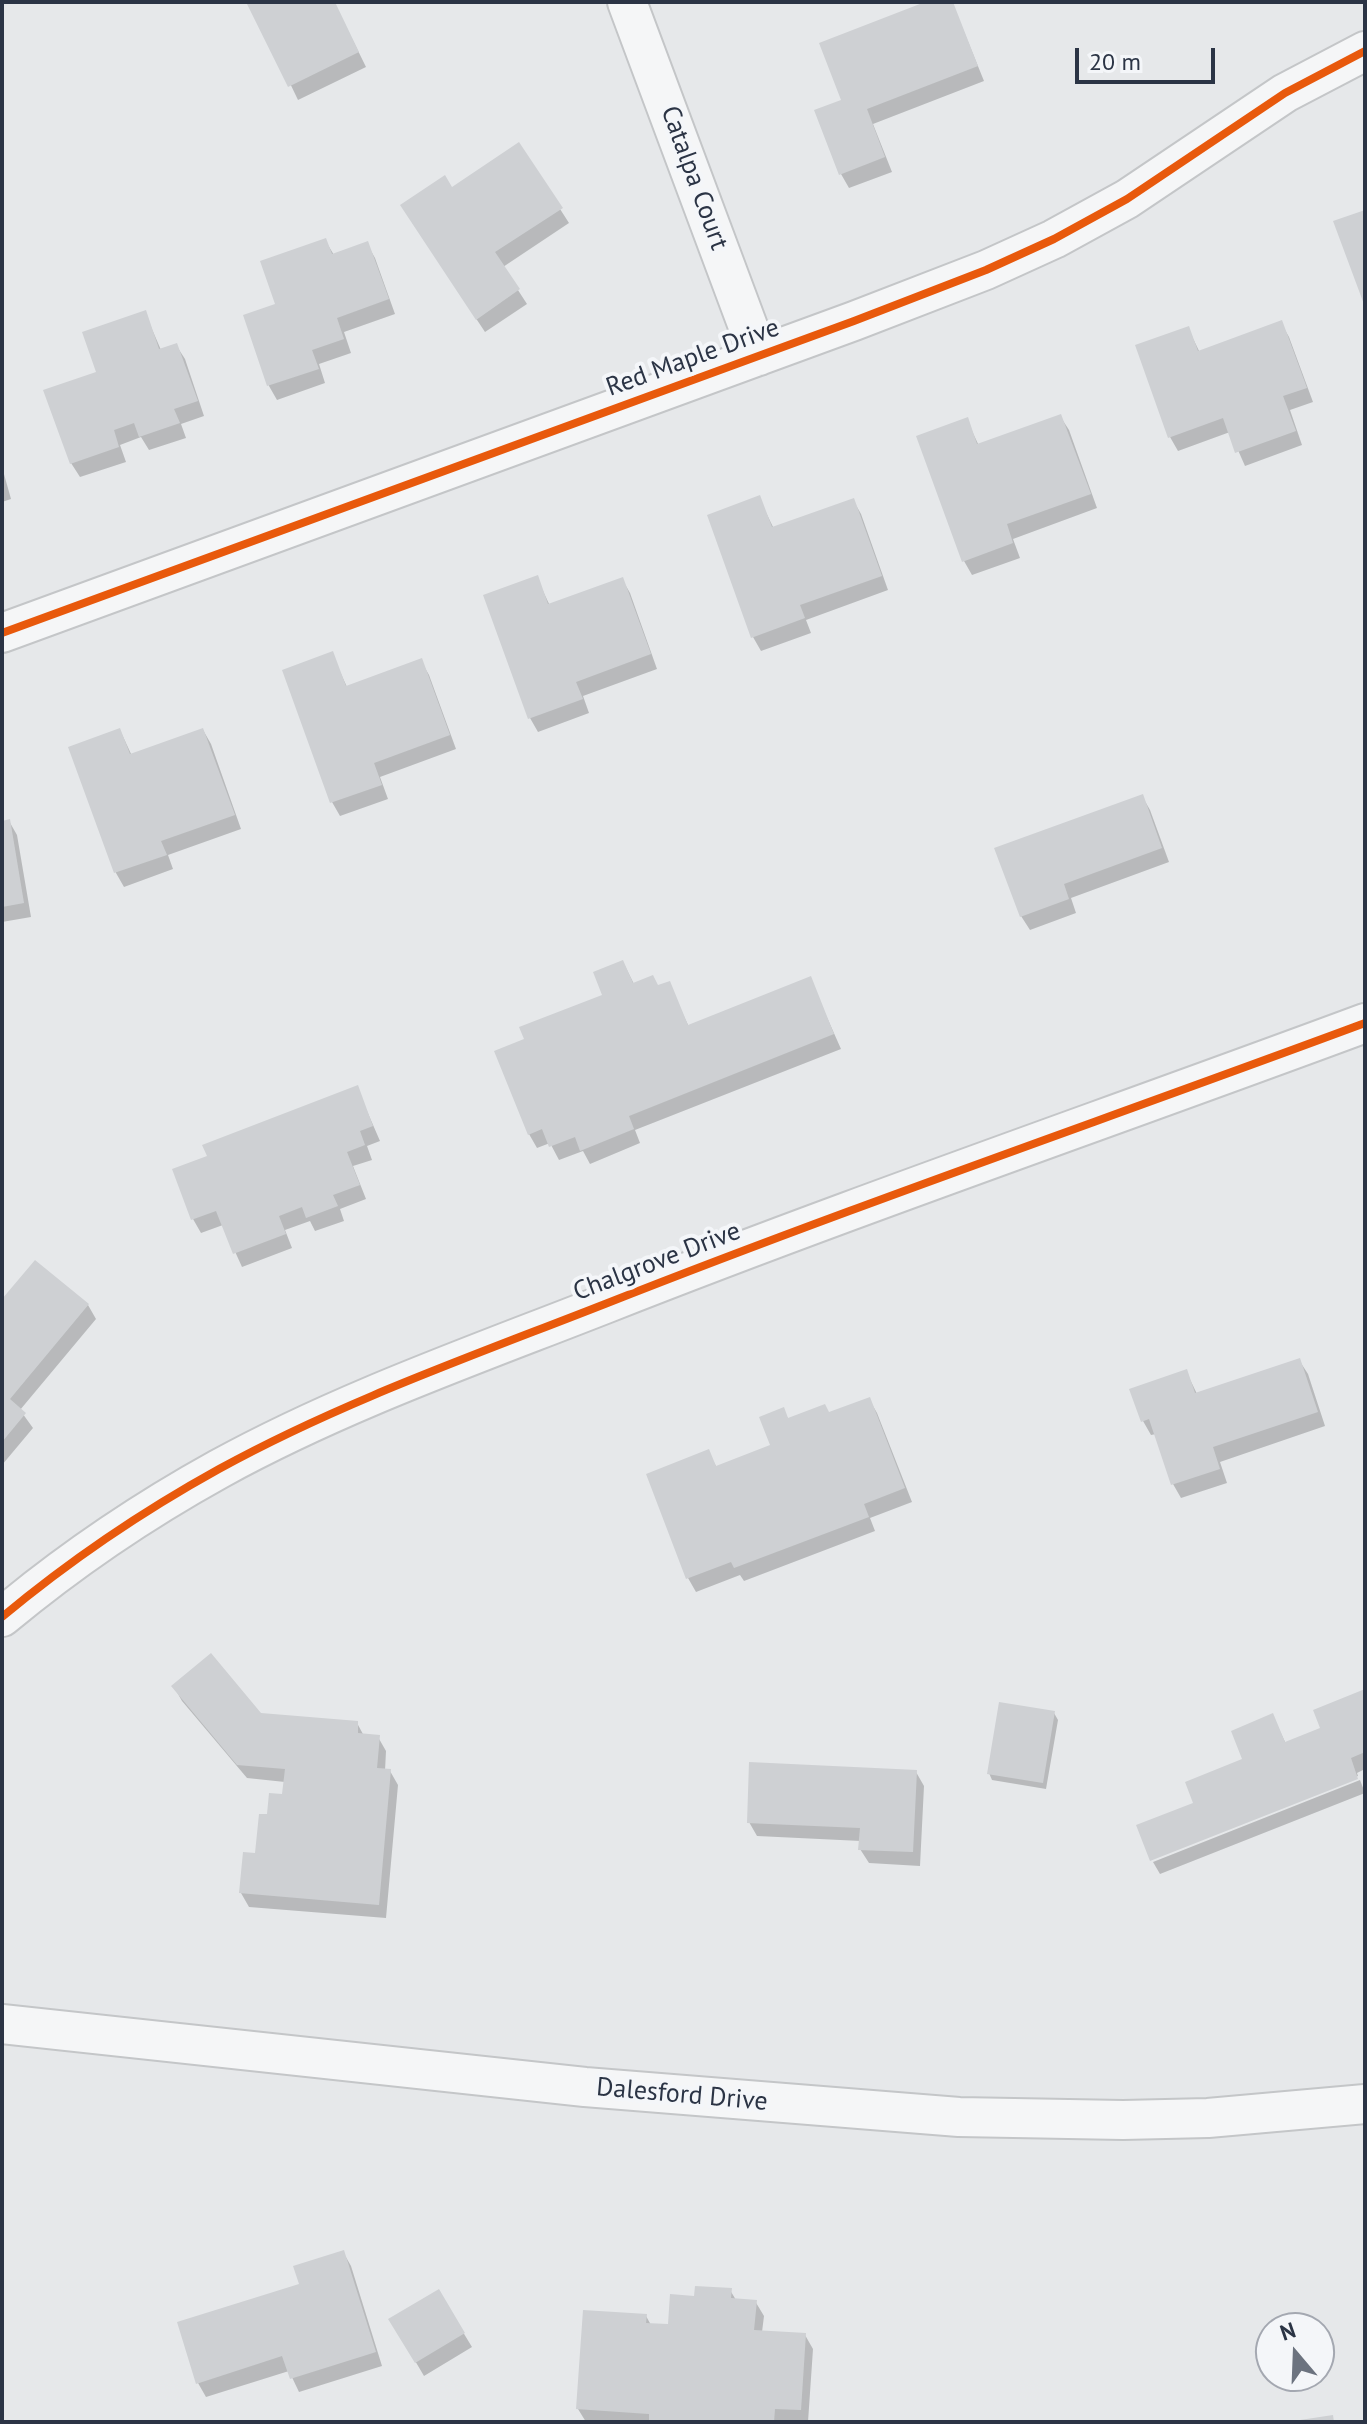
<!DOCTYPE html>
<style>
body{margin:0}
#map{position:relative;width:1367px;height:2424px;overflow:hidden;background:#e6e8ea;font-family:"PT Sans",sans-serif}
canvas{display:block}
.frame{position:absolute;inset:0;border:4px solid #2b3445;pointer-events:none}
.north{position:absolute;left:1255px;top:2312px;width:80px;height:80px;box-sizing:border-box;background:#f4f6f9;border:2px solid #a4a8b1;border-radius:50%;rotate:341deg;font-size:22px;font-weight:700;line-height:32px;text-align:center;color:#2b3445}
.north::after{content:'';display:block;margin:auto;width:28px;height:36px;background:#6c737f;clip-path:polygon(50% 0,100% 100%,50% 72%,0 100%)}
.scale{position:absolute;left:1075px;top:48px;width:140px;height:36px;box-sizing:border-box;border:4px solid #2b3445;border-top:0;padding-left:10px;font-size:24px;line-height:28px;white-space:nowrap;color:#2b3445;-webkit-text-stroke:6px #f4f6f9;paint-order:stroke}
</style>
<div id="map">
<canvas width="1367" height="2424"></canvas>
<div class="frame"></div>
<div class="north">N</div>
<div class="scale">20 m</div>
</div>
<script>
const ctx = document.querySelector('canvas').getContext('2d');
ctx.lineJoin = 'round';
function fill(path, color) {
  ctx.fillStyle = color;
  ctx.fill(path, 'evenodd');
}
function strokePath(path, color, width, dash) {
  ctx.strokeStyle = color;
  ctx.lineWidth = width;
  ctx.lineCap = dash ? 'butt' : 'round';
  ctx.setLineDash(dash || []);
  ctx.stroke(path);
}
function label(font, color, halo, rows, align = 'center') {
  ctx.font = font + ' "PT Sans",sans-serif';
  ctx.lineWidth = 8;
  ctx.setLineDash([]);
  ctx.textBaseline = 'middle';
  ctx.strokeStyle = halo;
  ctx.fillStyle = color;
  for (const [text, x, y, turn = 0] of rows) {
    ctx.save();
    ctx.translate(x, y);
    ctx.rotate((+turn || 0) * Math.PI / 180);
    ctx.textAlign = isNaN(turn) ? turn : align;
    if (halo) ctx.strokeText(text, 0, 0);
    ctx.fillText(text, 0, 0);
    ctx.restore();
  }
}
const shadow = new Path2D(`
 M 251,2 L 334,2 L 366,67 L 298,100 Z
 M 931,2 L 952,2 L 984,81 L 873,124 L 892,172 L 849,188 L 841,174 L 844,101 Z
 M 519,145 L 569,223 L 503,267 L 527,304 L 485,332 L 410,219 Z
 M 325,240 L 334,255 L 367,244 L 375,258 L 395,314 L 344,332 L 351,353 L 319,364 L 325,383 L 277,400 L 269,386 L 245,317 L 277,306 Z
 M 145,313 L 161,350 L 176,345 L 185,359 L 204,416 L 181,424 L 186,438 L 149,450 L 141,437 L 120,445 L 126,462 L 80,477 L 71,463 L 98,373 Z
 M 1281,323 L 1289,337 L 1313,402 L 1290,410 L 1302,445 L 1245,466 L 1230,432 L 1178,451 L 1170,437 L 1188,328 L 1200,353 Z
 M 1060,416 L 1069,430 L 1097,508 L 1013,539 L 1020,558 L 972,575 L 964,561 L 967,420 L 979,446 Z
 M 2,467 L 11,499 L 2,502 Z
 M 759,498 L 774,529 L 853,500 L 861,514 L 888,590 L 806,620 L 811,633 L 761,651 L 753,637 Z
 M 537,578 L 550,606 L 622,579 L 630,593 L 657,669 L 583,696 L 589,713 L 538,732 L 530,718 Z
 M 332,654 L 347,687 L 421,661 L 429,675 L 456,749 L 380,777 L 388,799 L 340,816 L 332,802 L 284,671 Z
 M 120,730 L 132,756 L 203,730 L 211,744 L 241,829 L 168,855 L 173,869 L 124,887 L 116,873 L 71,748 Z
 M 1142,796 L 1150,810 L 1169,862 L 1071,898 L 1076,913 L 1030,930 L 1021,916 Z
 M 9,821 L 17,835 L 31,917 L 2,922 L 2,823 Z
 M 623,962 L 634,984 L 658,987 L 669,984 L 689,1027 L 810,979 L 841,1049 L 635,1130 L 640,1143 L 590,1164 L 583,1151 L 559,1160 L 550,1143 L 537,1148 L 529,1134 L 526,1040 L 605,996 Z
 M 357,1088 L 380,1141 L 367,1146 L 372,1160 L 353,1166 L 366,1199 L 340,1209 L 344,1221 L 315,1231 L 310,1221 L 285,1230 L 292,1248 L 242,1267 L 223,1225 L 201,1233 L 193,1219 L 209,1157 Z
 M 36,1262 L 88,1305 L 96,1319 L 20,1410 L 33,1428 L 2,1465 L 2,1302 Z
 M 1299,1360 L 1308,1374 L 1325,1426 L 1220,1462 L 1227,1483 L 1181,1498 L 1173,1484 L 1156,1434 L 1151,1435 L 1143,1421 L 1132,1390 L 1186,1371 L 1197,1394 Z
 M 869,1399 L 877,1413 L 912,1502 L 870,1518 L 875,1531 L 744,1581 L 740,1575 L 696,1592 L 688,1578 L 708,1451 L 717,1468 L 773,1446 L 783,1410 L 789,1420 L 829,1414 Z
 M 174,1687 L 260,1715 L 357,1723 L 364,1736 L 378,1737 L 386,1751 L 385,1771 L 390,1771 L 398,1785 L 386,1918 L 249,1907 L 241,1893 L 257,1855 L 269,1816 L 284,1796 L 285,1782 L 247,1778 L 182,1701 Z
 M 1365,1691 L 1365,1769 L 1357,1773 L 1358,1776 L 1151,1858 L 1196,1804 L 1245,1761 L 1273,1716 L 1286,1744 L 1323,1730 Z
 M 1054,1713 L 1058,1720 L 1046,1789 L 992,1780 L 989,1773 Z
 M 916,1772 L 924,1786 L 920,1866 L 869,1863 L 860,1849 L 861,1841 L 757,1836 L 749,1822 Z
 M 1360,1780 L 1365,1793 L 1160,1874 L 1153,1862 Z
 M 343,2252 L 351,2266 L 382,2366 L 299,2392 L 289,2371 L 206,2397 L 198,2383 L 302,2285 Z
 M 730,2290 L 736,2300 L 755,2301 L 764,2316 L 762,2332 L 805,2335 L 813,2349 L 808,2422 L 586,2422 L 578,2409 L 646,2316 L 651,2325 L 670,2326 L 696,2298 Z
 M 438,2291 L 472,2347 L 424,2376 L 391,2320 Z`);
const building = new Path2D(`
 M 246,2 L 335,2 L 359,52 L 288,87 Z
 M 925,2 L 953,2 L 978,66 L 867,109 L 885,157 L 839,175 L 814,110 L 841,100 L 819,43 Z
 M 519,142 L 563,208 L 495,252 L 520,289 L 476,320 L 400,205 L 445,175 L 452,187 Z
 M 1365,210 L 1365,307 L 1333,221 Z
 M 326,238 L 332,254 L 368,241 L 389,299 L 337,318 L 344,339 L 312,350 L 319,369 L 267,386 L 243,315 L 275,304 L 260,261 Z
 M 146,310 L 159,349 L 177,343 L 198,401 L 174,409 L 180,423 L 139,437 L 134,423 L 114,430 L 119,447 L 70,464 L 43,390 L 96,372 L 82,332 Z
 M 1282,320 L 1307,388 L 1283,396 L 1296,431 L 1235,453 L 1223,418 L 1168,438 L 1135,345 L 1189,326 L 1198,351 Z
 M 1061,414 L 1091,494 L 1007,524 L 1013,543 L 962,562 L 916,436 L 968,417 L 977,444 Z
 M 760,495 L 772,527 L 854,498 L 882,576 L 800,605 L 805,618 L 751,638 L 707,515 Z
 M 538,575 L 548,604 L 623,577 L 651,654 L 576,682 L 583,699 L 528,719 L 483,595 Z
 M 333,651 L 346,686 L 422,658 L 450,735 L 374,763 L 382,785 L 330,803 L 282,670 Z
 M 120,728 L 130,754 L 203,728 L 235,815 L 161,841 L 167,855 L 114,873 L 68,747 Z
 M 1143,794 L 1162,848 L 1064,884 L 1069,899 L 1020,917 L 994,848 Z
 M 10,819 L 24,903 L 2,907 L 2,821 Z
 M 623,960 L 633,983 L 653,975 L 658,985 L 670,981 L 688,1025 L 811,976 L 834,1034 L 629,1116 L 634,1129 L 580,1151 L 575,1137 L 549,1147 L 542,1129 L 528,1135 L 494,1051 L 524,1039 L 519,1027 L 602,995 L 593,972 Z
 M 358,1085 L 373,1126 L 360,1131 L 365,1145 L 347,1152 L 360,1185 L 333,1195 L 338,1206 L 306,1218 L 302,1207 L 279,1216 L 286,1234 L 233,1254 L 216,1211 L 191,1220 L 172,1169 L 207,1156 L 202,1145 Z
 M 35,1260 L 89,1304 L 10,1399 L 26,1413 L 2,1442 L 2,1299 Z
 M 1300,1358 L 1318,1412 L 1213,1447 L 1220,1469 L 1171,1485 L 1149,1419 L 1141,1422 L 1129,1389 L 1187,1369 L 1195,1393 Z
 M 870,1397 L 905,1488 L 864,1504 L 869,1517 L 734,1568 L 731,1562 L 686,1579 L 646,1474 L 709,1449 L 716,1466 L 770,1445 L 759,1417 L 784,1407 L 788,1418 L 825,1404 L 829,1412 Z
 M 211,1653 L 261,1713 L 358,1721 L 358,1733 L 380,1735 L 377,1768 L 391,1769 L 379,1905 L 239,1893 L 243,1852 L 255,1853 L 259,1814 L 267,1814 L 269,1793 L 282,1794 L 285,1769 L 237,1765 L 171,1686 Z
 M 1365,1689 L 1365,1752 L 1351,1758 L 1358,1779 L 1150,1861 L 1136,1825 L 1193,1803 L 1185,1782 L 1242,1759 L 1231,1731 L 1273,1713 L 1285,1742 L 1320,1728 L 1313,1710 Z
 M 999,1702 L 1055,1711 L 1043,1783 L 987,1774 Z
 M 749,1762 L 917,1770 L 913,1852 L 858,1850 L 860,1828 L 747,1823 Z
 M 344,2250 L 376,2352 L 290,2379 L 282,2356 L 196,2384 L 177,2322 L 299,2284 L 293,2266 Z
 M 695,2286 L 732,2288 L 731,2298 L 757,2300 L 754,2330 L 806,2333 L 801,2410 L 775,2409 L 774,2422 L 722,2420 L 722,2422 L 649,2422 L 649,2414 L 576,2409 L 583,2310 L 647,2314 L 646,2323 L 668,2324 L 670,2294 L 694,2296 Z
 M 439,2289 L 465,2333 L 415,2363 L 388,2319 Z
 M 1333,2415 L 1334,2422 L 1300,2422 L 1300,2420 Z`);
const street = new Path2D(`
 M 627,2 L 759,356
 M 2,633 L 854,321 L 986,270 L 1054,239 L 1127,199 L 1285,93 L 1365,51
 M 2,1617 C 68,1562 143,1511 219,1469 C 341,1402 475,1355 605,1304 C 856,1205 1112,1117 1365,1023
 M 2,2024 L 585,2087 L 959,2117 L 1123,2120 L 1208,2118 L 1365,2104`);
const cycleway = new Path2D(`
 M 2,633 L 854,321 L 986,270 L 1054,239 L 1127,199 L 1285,93 L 1365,51
 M 2,1617 C 68,1562 143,1511 219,1469 C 341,1402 475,1355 605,1304 C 856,1205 1112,1117 1365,1023`);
const streetNames = [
 ["Catalpa Court",694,178,70],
 ["Red Maple Drive",693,358,-20],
 ["Chalgrove Drive",657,1262,-21],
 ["Dalesford Drive",682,2095,5]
];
fill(shadow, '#0003');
fill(building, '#ced0d3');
strokePath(street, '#c4c6c8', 42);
strokePath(street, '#f5f6f7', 38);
strokePath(cycleway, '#e8590c', 8);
label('26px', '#2b3445', '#f4f6f9', streetNames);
</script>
